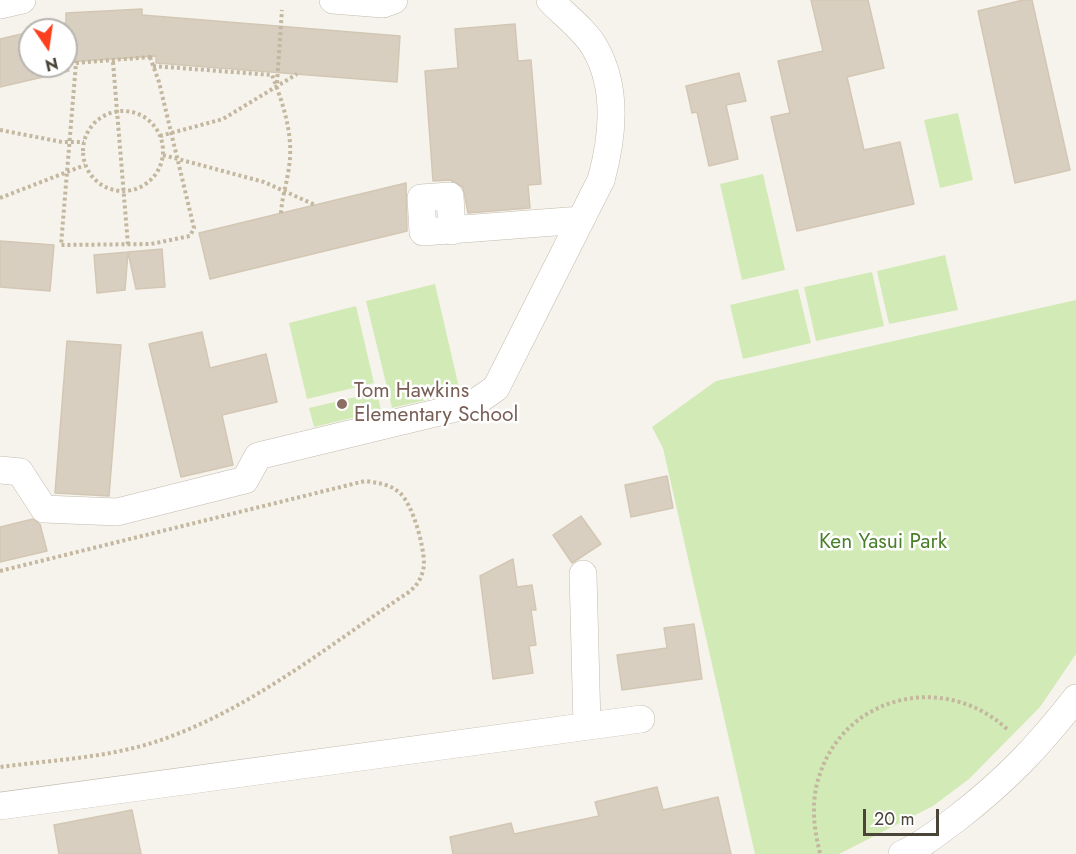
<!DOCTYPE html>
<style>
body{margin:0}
#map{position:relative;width:1076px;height:854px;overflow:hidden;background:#f6f3ec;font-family:Jost,sans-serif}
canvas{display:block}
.north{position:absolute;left:18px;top:18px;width:60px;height:60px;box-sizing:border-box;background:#fff;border:2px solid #b7b4b0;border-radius:50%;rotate:167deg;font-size:16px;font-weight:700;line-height:24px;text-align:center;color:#4b4439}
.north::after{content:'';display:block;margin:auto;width:21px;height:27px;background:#fc3f1d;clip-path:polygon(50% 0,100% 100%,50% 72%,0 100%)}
.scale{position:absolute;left:863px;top:809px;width:76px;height:27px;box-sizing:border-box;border:3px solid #4b4439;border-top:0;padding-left:8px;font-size:18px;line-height:21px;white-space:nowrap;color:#4b4439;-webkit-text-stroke:4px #fff;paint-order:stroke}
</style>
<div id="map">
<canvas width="1076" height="854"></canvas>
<div class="north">N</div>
<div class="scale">20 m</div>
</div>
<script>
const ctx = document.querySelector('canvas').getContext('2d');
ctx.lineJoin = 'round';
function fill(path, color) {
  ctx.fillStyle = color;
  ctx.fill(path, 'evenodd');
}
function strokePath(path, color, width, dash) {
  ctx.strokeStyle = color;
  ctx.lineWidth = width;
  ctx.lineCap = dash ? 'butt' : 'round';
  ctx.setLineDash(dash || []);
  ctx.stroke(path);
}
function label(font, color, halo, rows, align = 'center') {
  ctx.font = font + ' Jost,sans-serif';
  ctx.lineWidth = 5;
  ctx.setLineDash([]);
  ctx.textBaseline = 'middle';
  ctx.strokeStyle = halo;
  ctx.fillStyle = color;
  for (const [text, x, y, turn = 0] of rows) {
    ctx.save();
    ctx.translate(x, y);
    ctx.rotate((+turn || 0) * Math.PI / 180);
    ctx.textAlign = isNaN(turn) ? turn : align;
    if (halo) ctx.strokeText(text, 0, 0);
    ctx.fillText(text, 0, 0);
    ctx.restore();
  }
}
const green = new Path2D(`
 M 958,113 L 973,180 L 940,188 L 924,120 Z
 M 763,174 L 785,270 L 742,280 L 720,184 Z
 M 945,255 L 958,310 L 889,324 L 877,271 Z
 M 872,272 L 884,326 L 816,341 L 804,287 Z
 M 435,284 L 460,392 L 392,408 L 366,301 Z
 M 798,289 L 811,343 L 743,359 L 730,305 Z
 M 1076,300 L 1076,654 L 1040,707 L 969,779 L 933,806 L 839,854 L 755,854 L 663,448 L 652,427 L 716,381 Z
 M 356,306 L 374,383 L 307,399 L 289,323 Z
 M 377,392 L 381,411 L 314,427 L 309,408 Z`);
const building = new Path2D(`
 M 811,0 L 868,0 L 884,68 L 847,77 L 864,150 L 900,142 L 914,204 L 797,231 L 771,117 L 790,113 L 778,61 L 823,51 Z
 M 1023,0 L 1032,0 L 1070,170 L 1015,183 L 978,11 Z
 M 142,9 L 142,15 L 400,36 L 397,82 L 156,63 L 156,56 L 66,62 L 69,71 L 0,87 L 0,39 L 30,32 L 30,66 L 66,66 L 66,30 L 38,30 L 66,23 L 66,13 Z
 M 515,24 L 518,61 L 531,60 L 541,184 L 528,185 L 530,208 L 468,213 L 463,187 L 450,180 L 433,181 L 425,71 L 458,68 L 455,29 Z
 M 739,73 L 746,101 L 726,105 L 738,159 L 709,166 L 697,112 L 692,113 L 686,86 Z
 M 406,183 L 407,231 L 210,279 L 199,233 Z
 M 0,241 L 54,245 L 50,291 L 0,287 Z
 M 162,249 L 165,287 L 136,289 L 128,252 Z
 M 128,252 L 125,290 L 97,293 L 94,255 Z
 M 202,332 L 210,368 L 266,354 L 277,402 L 222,415 L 233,465 L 181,477 L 149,344 Z
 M 67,341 L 121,345 L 109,496 L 55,493 Z
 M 667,476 L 673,508 L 631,517 L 625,485 Z
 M 581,516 L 601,544 L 572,563 L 553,535 Z
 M 33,519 L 40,524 L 47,551 L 0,562 L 0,527 Z
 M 513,559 L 517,587 L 532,585 L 536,610 L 531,610 L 536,645 L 529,646 L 533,673 L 493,679 L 480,576 Z
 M 694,624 L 702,679 L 622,690 L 617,655 L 667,648 L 664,628 Z
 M 657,787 L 663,810 L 718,797 L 731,854 L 453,854 L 450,837 L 511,823 L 514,834 L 599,816 L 595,802 Z
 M 132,810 L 141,854 L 59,854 L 54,825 Z`);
const path = new Path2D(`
 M 150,57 L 159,82 L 194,228 L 190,236 L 151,244 L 61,245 L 76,63 Z
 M 113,62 L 128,245
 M 153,66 L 272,75 C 283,103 294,136 289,167 C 287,183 282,197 281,213
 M 277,83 L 282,10
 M83 151a40 40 0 1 1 80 0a40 40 0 1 1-80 0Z
 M 0,130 L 62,142 L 84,142
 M 160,136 L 223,119 L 297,74
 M 163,155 L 264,182 L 315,205
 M 0,198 L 85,165
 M 0,571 L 365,481 C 378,483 390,484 400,493 C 413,505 424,546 424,564 C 423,576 418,585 409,592 C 329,645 250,710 158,741 C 107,758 52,760 0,767
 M 820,853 C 814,830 811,804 818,780 C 842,695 944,671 1007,729`);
const minor = new Path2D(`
 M 333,0 L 383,4 L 394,0
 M 0,5 L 22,0
 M 452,231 L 450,196 L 421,198 L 423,232 L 581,220
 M 0,470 L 20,472 L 44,509 L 117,512 L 245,480 L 258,456 L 473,404 L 496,388 L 601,180 C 613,137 618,88 595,48 C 585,30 564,15 550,0
 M 583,574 L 587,725
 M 0,806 L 641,719
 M 902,854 C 923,845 938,832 956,819 C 1005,781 1038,747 1076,698`);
const markers = [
 [342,404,6,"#8d6e63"]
];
const educationNames = [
 ["Tom Hawkins",354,392],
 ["Elementary School",354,416]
];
const parkNames = [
 ["Ken Yasui Park",883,543]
];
fill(green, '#d2eab5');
fill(building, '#d8cfc1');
strokePath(building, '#d3c7b4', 1.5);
strokePath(minor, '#c2bbae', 28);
strokePath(path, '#c4b79f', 4, [3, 3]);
strokePath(minor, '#fff', 27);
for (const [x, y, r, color] of markers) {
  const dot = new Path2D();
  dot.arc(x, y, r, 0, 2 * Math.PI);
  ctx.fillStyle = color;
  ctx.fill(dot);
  strokePath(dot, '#fff', 2);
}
label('21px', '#785e54', '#fff', educationNames, 'left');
label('21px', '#4a7f2a', '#fff', parkNames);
</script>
